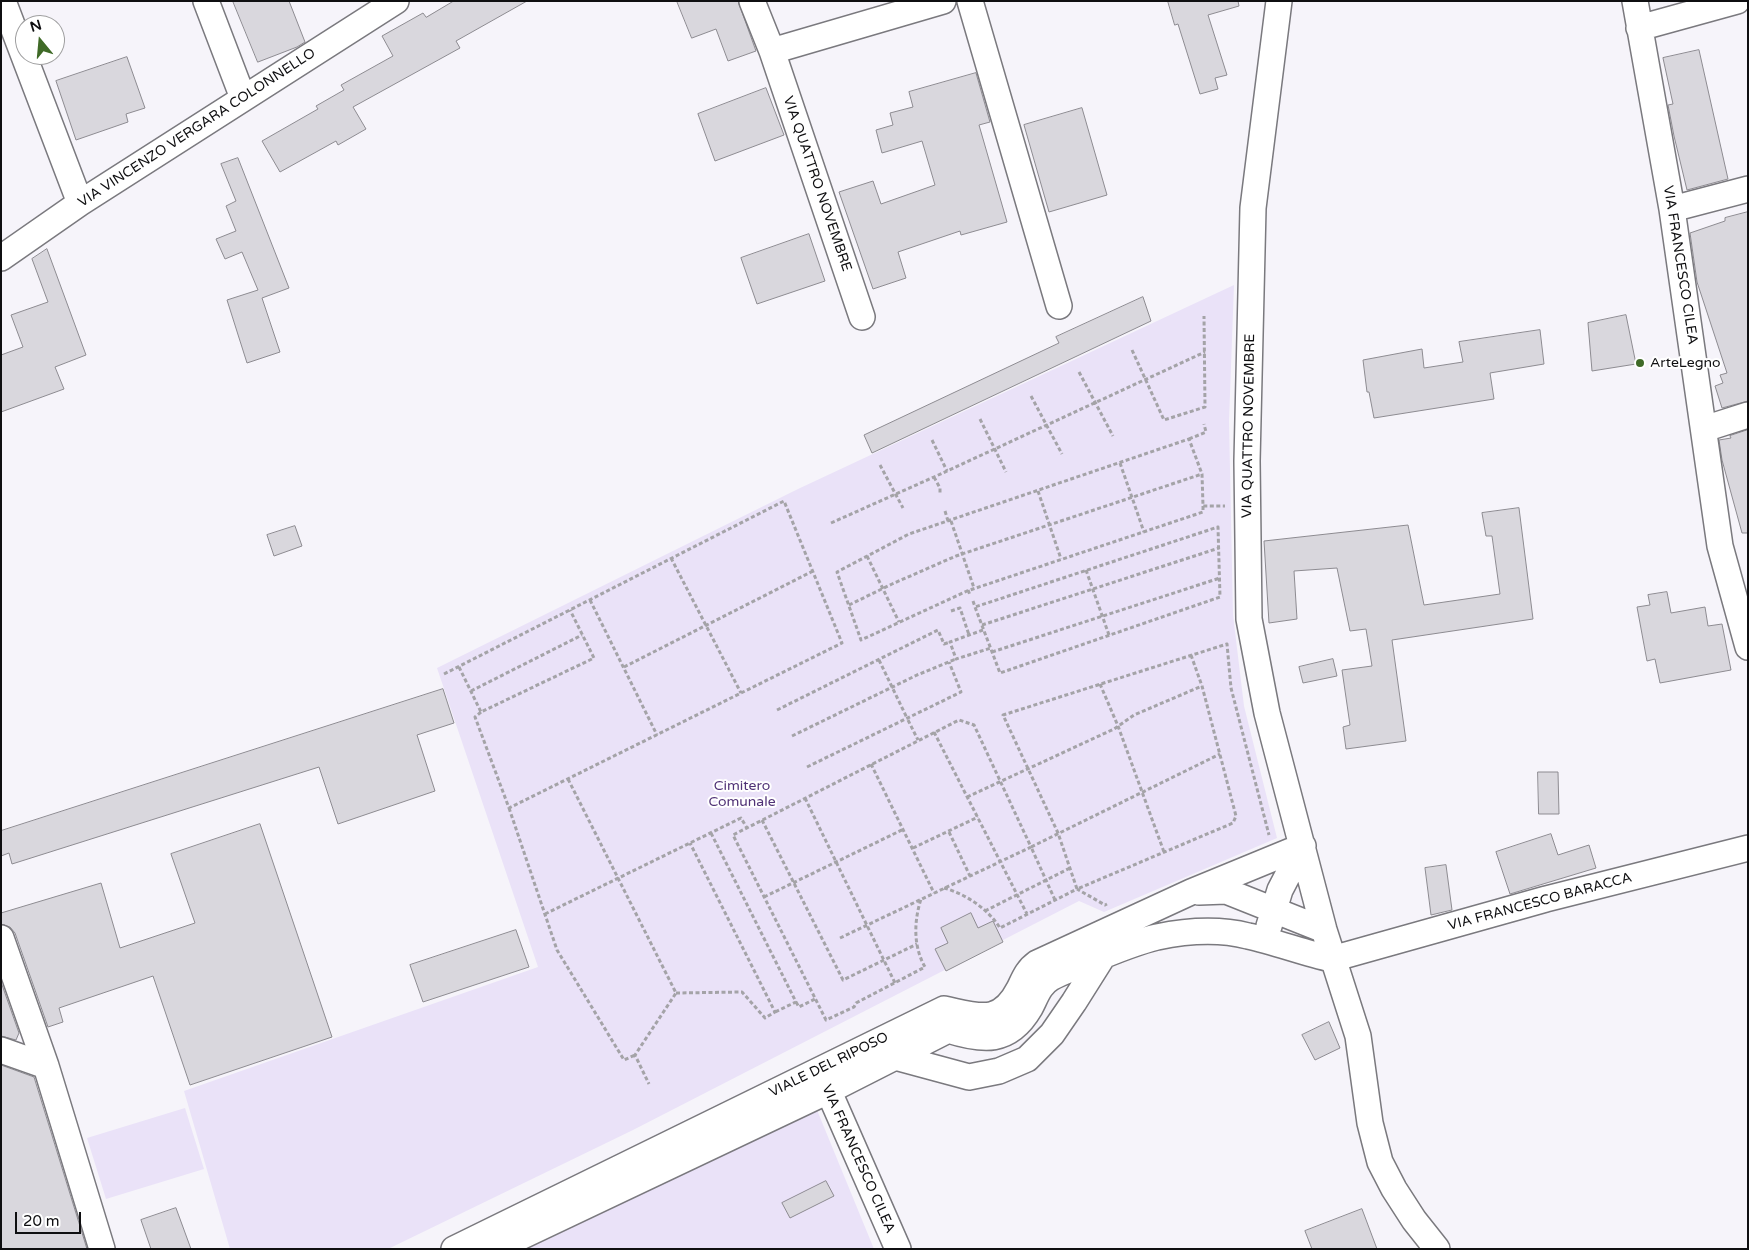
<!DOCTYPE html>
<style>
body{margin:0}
#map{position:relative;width:1749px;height:1250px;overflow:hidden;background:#f6f4fa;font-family:"Varela Round",sans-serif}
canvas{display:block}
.frame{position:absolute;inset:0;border:2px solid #0f0f11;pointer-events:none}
.north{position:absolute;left:15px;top:15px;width:50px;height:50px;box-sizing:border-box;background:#fff;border:1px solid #9f9fa0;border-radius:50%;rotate:343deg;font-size:14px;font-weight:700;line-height:20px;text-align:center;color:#0f0f11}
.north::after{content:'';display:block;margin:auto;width:18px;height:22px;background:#3f6a27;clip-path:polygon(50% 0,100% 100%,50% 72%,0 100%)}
.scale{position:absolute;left:15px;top:1212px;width:66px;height:22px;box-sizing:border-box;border:2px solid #0f0f11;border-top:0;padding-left:6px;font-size:15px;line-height:18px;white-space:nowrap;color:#0f0f11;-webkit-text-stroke:4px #fff;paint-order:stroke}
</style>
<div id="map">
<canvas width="1749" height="1250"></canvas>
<div class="frame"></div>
<div class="north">N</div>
<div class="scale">20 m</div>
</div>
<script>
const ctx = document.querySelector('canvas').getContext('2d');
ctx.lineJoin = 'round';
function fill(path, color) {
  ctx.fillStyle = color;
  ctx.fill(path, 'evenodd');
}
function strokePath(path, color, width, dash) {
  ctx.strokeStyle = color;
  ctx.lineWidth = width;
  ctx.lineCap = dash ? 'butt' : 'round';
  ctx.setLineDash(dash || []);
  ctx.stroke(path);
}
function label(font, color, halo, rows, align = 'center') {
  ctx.font = font + ' "Varela Round",sans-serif';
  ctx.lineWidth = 4;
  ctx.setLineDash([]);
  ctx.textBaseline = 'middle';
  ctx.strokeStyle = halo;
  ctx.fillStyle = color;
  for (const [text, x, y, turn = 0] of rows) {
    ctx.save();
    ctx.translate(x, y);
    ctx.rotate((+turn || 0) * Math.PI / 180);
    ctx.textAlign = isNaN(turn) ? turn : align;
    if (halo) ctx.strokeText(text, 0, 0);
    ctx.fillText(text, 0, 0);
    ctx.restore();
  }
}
const green = new Path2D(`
 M 1234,285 L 1229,421 L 1233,615 L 1244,706 L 1277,838 L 1104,912 L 1079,901 L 633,1130 L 388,1249 L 230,1249 L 184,1091 L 538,967 L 437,668 L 798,489 Z
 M 185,1108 L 204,1169 L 106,1199 L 87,1138 Z
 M 817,1110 L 874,1249 L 527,1249 Z`);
const building = new Path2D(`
 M 233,1 L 289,1 L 305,42 L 297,47 L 258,62 Z
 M 454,1 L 527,1 L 456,41 L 460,48 L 353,107 L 366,129 L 338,145 L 336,141 L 280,172 L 262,141 L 318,109 L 316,106 L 344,90 L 341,85 L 393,56 L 382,36 L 423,13 L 426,17 Z
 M 677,1 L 738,1 L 756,51 L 728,61 L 716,29 L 692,38 Z
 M 1168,1 L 1238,1 L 1239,6 L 1208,15 L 1227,75 L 1215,78 L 1218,89 L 1200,94 L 1178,24 L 1175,25 Z
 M 1699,50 L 1728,179 L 1687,190 L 1674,136 L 1668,105 L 1673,104 L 1663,58 Z
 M 127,57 L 145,108 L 126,114 L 128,122 L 76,140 L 56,81 Z
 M 976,73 L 990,122 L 979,125 L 1007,222 L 961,235 L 960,231 L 898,252 L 906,278 L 873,289 L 839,192 L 873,181 L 881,204 L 935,185 L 922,141 L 882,153 L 876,130 L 893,125 L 890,113 L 913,107 L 909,92 Z
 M 766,88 L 784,135 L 715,161 L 698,114 Z
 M 1082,108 L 1107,195 L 1049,212 L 1024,125 Z
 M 238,158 L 289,288 L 262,298 L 280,352 L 247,363 L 227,300 L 258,290 L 242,252 L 225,259 L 216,239 L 236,231 L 226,206 L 236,201 L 221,164 Z
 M 1748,212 L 1748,401 L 1722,408 L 1715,386 L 1723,383 L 1720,375 L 1727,373 L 1697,282 L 1690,233 L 1725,221 L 1725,218 Z
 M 809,234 L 825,281 L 757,304 L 741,258 Z
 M 47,249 L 86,355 L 55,367 L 64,389 L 1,412 L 1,355 L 23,347 L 11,315 L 48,302 L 32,259 Z
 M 1143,297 L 1151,321 L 872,453 L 864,435 L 1059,343 L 1056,337 Z
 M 1626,315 L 1636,364 L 1592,371 L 1588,323 Z
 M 1540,330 L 1544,364 L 1490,373 L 1494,399 L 1374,418 L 1369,392 L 1367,392 L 1363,360 L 1422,349 L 1424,368 L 1463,362 L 1459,342 Z
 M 1748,430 L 1748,533 L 1742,533 L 1722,460 L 1719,440 L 1731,438 L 1730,436 Z
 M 1519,508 L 1533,619 L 1392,640 L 1406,741 L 1346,749 L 1343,727 L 1350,725 L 1342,670 L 1372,666 L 1366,629 L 1350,631 L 1337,568 L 1294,571 L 1297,619 L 1269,623 L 1264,541 L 1408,525 L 1424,605 L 1500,594 L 1492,536 L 1486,536 L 1482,513 Z
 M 295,526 L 302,546 L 274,556 L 267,535 Z
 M 1667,592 L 1671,613 L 1705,607 L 1708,626 L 1722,624 L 1731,670 L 1660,683 L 1655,659 L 1647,661 L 1637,607 L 1650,605 L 1648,595 Z
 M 1333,659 L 1337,676 L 1303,683 L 1299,667 Z
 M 443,689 L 454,723 L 417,735 L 435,791 L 338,824 L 319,767 L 12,864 L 9,853 L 1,856 L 1,831 Z
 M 1538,772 L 1558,772 L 1559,814 L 1539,814 Z
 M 260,824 L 332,1037 L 190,1085 L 153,976 L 59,1008 L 63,1022 L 48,1027 L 15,933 L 10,927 L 1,924 L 1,913 L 101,883 L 120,948 L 195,923 L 171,854 Z
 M 1551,834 L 1558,855 L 1589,845 L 1596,868 L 1510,894 L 1496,852 Z
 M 1446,865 L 1452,910 L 1431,915 L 1425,868 Z
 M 971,913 L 978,928 L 993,921 L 1003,942 L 946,971 L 935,949 L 948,943 L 941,928 Z
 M 516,930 L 529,967 L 423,1002 L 410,965 Z
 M 1,982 L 19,1033 L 16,1040 L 1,1036 Z
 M 1329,1022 L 1340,1048 L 1315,1060 L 1302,1035 Z
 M 1,1065 L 34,1077 L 87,1249 L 1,1249 Z
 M 826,1181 L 834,1196 L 790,1218 L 782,1203 Z
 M 176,1208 L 191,1249 L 151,1249 L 141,1220 Z
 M 1362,1209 L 1377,1249 L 1312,1249 L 1305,1231 Z`);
const path = new Path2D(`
 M 1132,350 L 1164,420 L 1205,407 L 1204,316
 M 1079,372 L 1113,436
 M 1031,396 L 1062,454
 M 980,419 L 1006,472
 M 1189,439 L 1206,432 L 1204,424
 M 932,440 L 947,471
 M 1120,463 L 1144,532
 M 880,465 L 903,508
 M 934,477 L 940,488 L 940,495
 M 1038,491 L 1061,559
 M 1203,506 L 1203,512 L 967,591 L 861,640 L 837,572 L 909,534 L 1189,439 L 1202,474 L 1203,506 L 1225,506
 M 945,511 L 948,521
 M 951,521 L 974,588
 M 831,523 L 934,477 L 1205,352
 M 867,556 L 899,622
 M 671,558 L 741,693
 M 1086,570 L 1109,635
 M 968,590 L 970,595
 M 590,600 L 657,735
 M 973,601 L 975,607 L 1000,673 L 1220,597 L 1218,527 L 975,607
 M 849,605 L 892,584 L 956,556 L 1202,474
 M 951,611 L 960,608 L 969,635
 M 982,625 L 1219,548
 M 983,630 L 950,642 L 956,659 L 991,648
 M 992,652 L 1220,578
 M 1191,655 L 1202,686 L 1236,816 L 1233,823 L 1077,889 L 1058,833 L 1003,715 L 1227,644 L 1231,688 L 1269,835
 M 879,660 L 907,718
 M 459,667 L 481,712 L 594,658 L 570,610
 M 624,667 L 813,571
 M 444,674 L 784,501 L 842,643 L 509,808 L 475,717 L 481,712
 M 1100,684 L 1118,726 L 1164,852
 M 471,691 L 582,635
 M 777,710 L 938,630 L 944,644 L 950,642
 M 908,720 L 918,740
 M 934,732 L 1027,914
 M 792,736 L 917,675 L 956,659
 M 871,764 L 934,893
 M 807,767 L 961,692 L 949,662
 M 568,779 L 676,993 L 635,1055 L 649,1084
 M 967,797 L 1114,729 L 1134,715 L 1202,686
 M 805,798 L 895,983
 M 509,808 L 557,950 L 624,1060 L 635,1055
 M 762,820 L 843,980 L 917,944
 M 949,832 L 970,876
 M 711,833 L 796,1002 L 775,1012
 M 913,848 L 978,817
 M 944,888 C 966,894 988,909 1000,928 L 1077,889 L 1105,905 L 1107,904
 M 764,897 L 904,829
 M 1055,900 L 1031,847 L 1220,754
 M 985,911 L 1070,868
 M 545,914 L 741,818 L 747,828
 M 840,938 L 1031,847 L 974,725 L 959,720 L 733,835 L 826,1020 L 854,1007 L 856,1003 L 925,967 C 913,946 914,921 921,899
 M 676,993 L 742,992 L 765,1018 L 775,1012 L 690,843
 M 796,1002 L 799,1007 L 815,999`);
const minor = new Path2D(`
 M 3,1 L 80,203
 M 206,1 L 243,98
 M 752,1 L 772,51 L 862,317
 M 970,1 L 1059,306
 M 1279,1 L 1253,208 L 1247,461 L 1249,619 L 1267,713 L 1324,930 L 1358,1036 L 1370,1123 L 1380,1162 L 1394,1189 L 1414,1220 L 1437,1249
 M 1635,1 L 1672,209 L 1720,546 L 1748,647
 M 1639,28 L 1737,1
 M 772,51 L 943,1
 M 1672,209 L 1748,189
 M 1,258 L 80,203 L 396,1
 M 1704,429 L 1748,415
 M 1199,892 L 1226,891 L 1324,930
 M 1269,926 L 1280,890 L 1303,846
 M 1,938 L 46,1066 L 102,1249
 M 1,1050 L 46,1066
 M 895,1057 L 969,1077 L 999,1071 L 1027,1059 L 1052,1034 L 1074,1002 L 1103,956
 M 822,1076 L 898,1249
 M 454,1249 L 944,1009 C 978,1016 1000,1026 1019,989 C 1024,979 1027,970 1037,963 L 1191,892 L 1303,846
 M 495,1249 L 828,1091 L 948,1030 C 983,1041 1009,1044 1030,1008 C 1036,997 1039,985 1051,978 C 1061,972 1072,969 1083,964 C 1107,954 1132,943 1157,937 C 1186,931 1220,929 1248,936 C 1276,942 1304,953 1332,959 L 1546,899 L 1748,848`);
const markers = [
 [1640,363,5,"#3f6a27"]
];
const streetNames = [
 ["VIA VINCENZO VERGARA COLONNELLO",197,128,-33],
 ["VIA QUATTRO NOVEMBRE",817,184,71],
 ["VIA FRANCESCO CILEA",1680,265,81],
 ["VIA QUATTRO NOVEMBRE",1249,426,-89],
 ["VIA FRANCESCO BARACCA",1540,902,-15],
 ["VIALE DEL RIPOSO",829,1065,-26],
 ["VIA FRANCESCO CILEA",858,1159,66]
];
const poiNames = [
 ["ArteLegno",1650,363]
];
const parkNames = [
 ["Cimitero",742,786],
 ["Comunale",742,802]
];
fill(green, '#eae2f8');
fill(building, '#d9d7dd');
strokePath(building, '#8d8b91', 1);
strokePath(minor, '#7a797e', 28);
strokePath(path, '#a4a3a7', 3, [4, 2.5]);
strokePath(minor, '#fff', 25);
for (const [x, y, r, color] of markers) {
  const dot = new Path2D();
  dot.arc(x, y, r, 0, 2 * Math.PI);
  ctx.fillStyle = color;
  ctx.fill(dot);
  strokePath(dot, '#fff', 2);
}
label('14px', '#0f0f11', '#fff', streetNames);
label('14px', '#0f0f11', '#fff', poiNames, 'left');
label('14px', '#503276', '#fff', parkNames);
</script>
